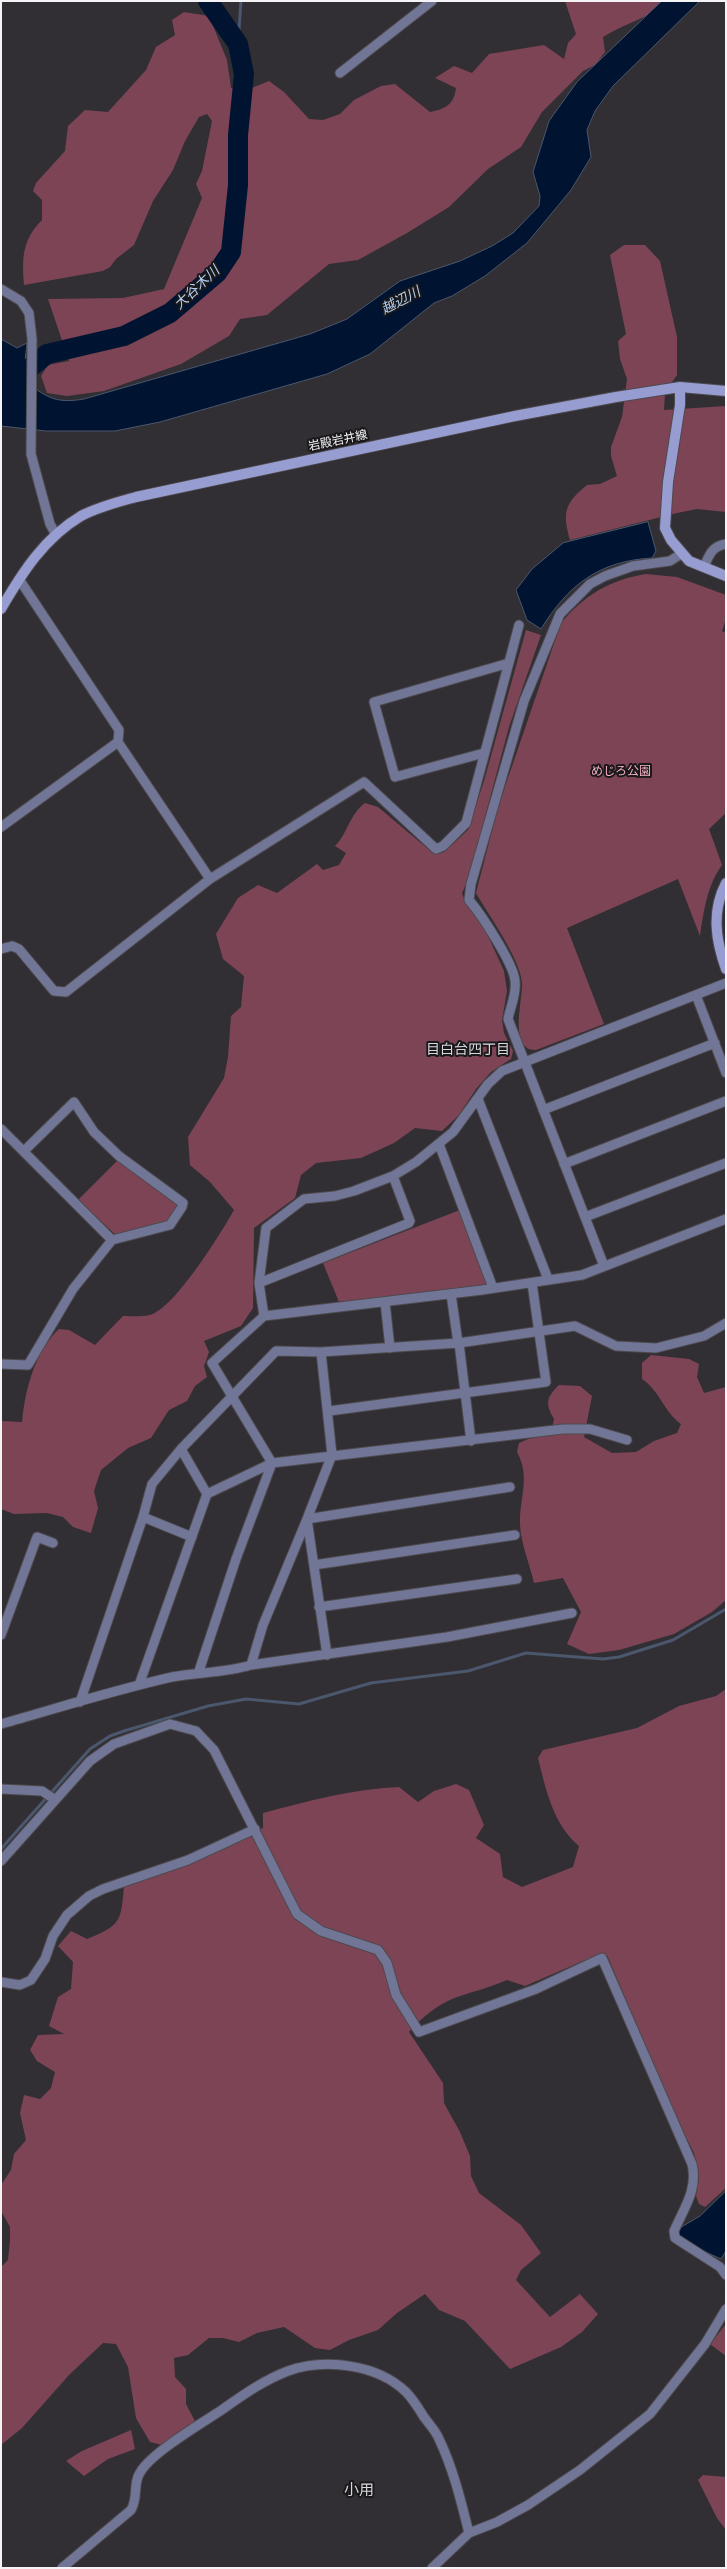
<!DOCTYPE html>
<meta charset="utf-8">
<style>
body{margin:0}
#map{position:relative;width:727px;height:2569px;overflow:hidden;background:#322f34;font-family:"Fira Sans",sans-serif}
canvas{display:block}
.frame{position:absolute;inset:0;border:2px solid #f5f3f6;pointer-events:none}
</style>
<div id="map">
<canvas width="727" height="2569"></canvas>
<div class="frame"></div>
</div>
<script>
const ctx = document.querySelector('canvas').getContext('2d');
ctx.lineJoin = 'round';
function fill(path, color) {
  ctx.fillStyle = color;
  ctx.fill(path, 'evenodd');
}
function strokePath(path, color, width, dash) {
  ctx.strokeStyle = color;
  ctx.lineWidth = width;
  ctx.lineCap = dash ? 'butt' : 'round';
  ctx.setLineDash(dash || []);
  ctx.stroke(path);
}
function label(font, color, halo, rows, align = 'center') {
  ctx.font = font + ' "Fira Sans","Noto Sans JP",sans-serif';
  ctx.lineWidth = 4;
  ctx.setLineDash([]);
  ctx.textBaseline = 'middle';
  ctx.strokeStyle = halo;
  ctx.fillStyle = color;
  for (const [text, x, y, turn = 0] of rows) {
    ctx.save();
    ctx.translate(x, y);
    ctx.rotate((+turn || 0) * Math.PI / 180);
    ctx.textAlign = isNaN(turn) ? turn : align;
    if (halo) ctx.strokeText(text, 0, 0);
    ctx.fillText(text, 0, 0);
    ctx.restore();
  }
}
const green = new Path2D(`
 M 565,1 L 673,1 C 651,16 626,23 603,37 L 605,52 L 595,65 L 583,71 L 542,112 L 521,147 L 488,169 L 449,207 L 407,233 L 358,260 L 329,264 L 267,315 L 240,319 L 229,336 L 181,364 L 104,391 L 67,396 L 47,393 L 41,376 L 48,365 L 69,361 L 48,299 L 123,298 L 164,289 L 202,198 L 196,184 L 202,171 L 212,121 L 207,114 L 199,117 L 185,141 L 173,170 L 153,201 L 134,245 L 116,259 L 110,267 L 103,271 L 24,285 C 22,258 22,240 42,220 L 42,200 L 33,191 L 36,183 L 65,151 L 68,126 L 85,110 L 108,112 L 146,70 L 156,47 L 175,35 L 172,20 L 184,12 L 209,16 L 227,60 L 231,88 L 252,88 L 269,81 L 284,92 L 309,119 L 323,120 L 340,114 L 354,100 L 381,86 L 395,84 L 430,112 C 445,109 454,105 456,88 L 435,78 L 454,66 L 472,73 L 489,54 L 544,45 L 564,59 L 568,43 L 576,34 Z
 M 624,245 L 645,245 L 660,261 L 677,337 L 677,375 L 665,392 L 664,410 L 726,406 L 726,512 L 697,509 L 677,513 L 570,540 C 562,512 565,503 587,485 L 600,484 L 617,476 L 611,456 L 611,447 L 622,417 L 627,379 L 620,359 L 618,341 L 626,334 L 610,255 Z
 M 646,574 L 677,577 L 726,595 L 726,619 L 722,631 L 726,633 L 726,813 L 709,829 L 722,865 C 707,886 704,910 700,936 L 678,879 L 567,928 L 604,1024 L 536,1050 C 508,1051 523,999 522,983 C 521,960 488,914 476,893 L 498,807 L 561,623 C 585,595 609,580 646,574 Z
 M 526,630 L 541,635 L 509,727 L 468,880 L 462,893 L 466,904 L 484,927 L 504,971 L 507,991 L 502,1020 L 504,1033 L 513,1051 L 511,1059 L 491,1072 L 476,1089 L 459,1115 L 442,1131 L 415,1128 L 394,1143 L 361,1158 L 316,1163 L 301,1175 L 295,1198 L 254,1228 L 253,1308 L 241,1326 L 204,1341 L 209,1352 L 204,1366 L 207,1377 L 195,1386 L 187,1401 L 169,1410 L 151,1438 L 128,1448 L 101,1470 L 94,1491 L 98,1508 L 91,1533 L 73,1527 L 63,1517 L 47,1513 L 14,1514 L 1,1509 L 1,1421 L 22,1422 C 25,1390 35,1351 59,1329 L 69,1330 L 95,1345 L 123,1316 C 131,1316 142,1317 150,1315 C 175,1308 221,1233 234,1210 L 210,1182 L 190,1165 L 188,1137 L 224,1078 L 228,1057 L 231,1016 L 241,1007 L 244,976 L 223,959 L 216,934 L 238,898 L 258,885 L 277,893 L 317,864 L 323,870 L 339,865 L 346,853 L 335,846 C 348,833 349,815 365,803 L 378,807 L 434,854 L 444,852 L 468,830 L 484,781 Z
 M 118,1160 L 180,1206 L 168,1223 L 118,1237 L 78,1200 Z
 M 460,1210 L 488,1282 L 486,1286 L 339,1302 L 323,1263 Z
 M 651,1355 L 689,1359 L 699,1364 L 697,1377 L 704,1393 L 726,1387 L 726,1600 L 712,1612 L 674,1634 L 619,1650 L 589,1654 L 567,1644 L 581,1612 L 563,1578 L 534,1583 C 530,1565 521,1544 520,1525 C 519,1499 531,1477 517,1452 L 519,1443 L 528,1439 L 551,1433 L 554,1419 C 545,1403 546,1398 559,1385 L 580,1386 L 592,1396 L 584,1437 L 612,1453 L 636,1452 L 654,1441 L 677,1433 L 681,1424 C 664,1412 660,1391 642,1379 L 642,1363 Z
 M 726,1689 L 726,2188 L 705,2207 L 699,2204 L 696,2196 L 699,2177 L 694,2153 L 674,2114 L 607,1955 L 583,1961 L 525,1986 L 507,1980 C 489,1988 470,1992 452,1999 C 436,2006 420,2019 409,2032 L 443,2083 L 444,2103 L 460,2132 L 470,2156 L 471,2176 L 479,2193 L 521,2225 L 541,2253 L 521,2270 L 516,2280 L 550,2317 L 580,2294 L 598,2314 L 582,2332 L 561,2347 L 510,2369 L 465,2321 L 439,2310 L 425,2294 L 397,2313 L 378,2330 L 349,2340 L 330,2350 L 315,2348 L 284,2327 L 257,2333 L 239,2342 L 223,2338 L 209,2338 L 188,2355 L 174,2358 L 175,2377 L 186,2389 L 186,2404 L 196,2423 L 162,2445 L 150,2442 L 136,2418 L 128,2367 L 116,2344 L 103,2343 L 69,2375 L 22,2428 L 1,2445 L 1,2267 L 8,2260 L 10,2241 L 10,2227 L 1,2211 L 1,2185 L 11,2170 L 14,2154 L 26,2140 L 20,2113 L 24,2095 L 40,2099 L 51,2088 L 55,2072 L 37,2061 L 30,2050 L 38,2035 L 64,2034 L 49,2026 L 58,1997 L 71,1989 L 73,1962 L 58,1946 L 71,1931 L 87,1939 C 121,1925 121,1922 124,1886 L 263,1828 L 263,1813 C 308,1801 352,1789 399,1787 L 418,1802 L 434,1791 L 456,1784 L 469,1790 L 484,1825 L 476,1838 L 500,1854 L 503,1877 L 522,1887 L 573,1867 L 579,1846 C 553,1824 546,1790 538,1758 L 543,1750 L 637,1728 L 679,1706 L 716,1696 Z
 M 726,2324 L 726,2356 L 710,2344 Z
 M 131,2430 L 135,2449 L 108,2459 L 84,2476 L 66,2461 L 82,2451 Z
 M 703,2475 L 726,2477 L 726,2530 L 717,2518 L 698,2480 Z`);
const water = new Path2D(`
 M 662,1 L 700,1 L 613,86 L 595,111 L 587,130 L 591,157 L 571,190 L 527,243 L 485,276 L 452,296 L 434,303 L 370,354 L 327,374 L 160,422 L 115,431 L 46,431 L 1,426 L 1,339 L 17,348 L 27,343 L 23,380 C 47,397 54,404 84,399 L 310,334 L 347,319 L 400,281 L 460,261 L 492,246 L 513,233 L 539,206 L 540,196 L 533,172 L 549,121 L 577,82 Z
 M 648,522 L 656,551 L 652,558 C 599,561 568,585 541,629 L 527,620 L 516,590 L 532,569 L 563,543 Z
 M 726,2191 L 726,2251 L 721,2259 L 697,2248 L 678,2235 L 678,2229 L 700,2216 Z`);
const stream = new Path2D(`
 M 238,44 L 241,1
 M 1,1849 L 90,1749 L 110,1736 L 124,1731 L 208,1706 L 246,1699 L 299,1704 L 371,1683 L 468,1671 L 526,1653 L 603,1659 L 619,1657 L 673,1640 L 726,1609`);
const river = new Path2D(`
 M 6,387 L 47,354 L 124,336 L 170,313 L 217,273 L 231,252 L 238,185 L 238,135 L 244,74 L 238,44 L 208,1`);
const street = new Path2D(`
 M 340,73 L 432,1
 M 1,289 L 21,301 L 29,313 L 32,339 L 31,454 L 50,524 L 56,535
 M 704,567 C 709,555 712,546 726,544
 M 19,579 L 119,730 L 118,742 L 210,879
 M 484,753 L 395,777 L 374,702 L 509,663
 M 1,827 L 118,742
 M 1,949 L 12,946 L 19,949 L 54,991 L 66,992 L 210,879 L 364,782 L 436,849 L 443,846 L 466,823 L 519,625
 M 726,983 L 502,1071 L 488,1084 L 453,1132 L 416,1162 L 393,1176 L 354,1191 L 335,1196 L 304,1199 L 266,1228 L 259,1283 L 264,1316 L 482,1290 L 582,1275 L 726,1219
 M 696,995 L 726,1073
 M 478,1099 L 548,1279
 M 543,1110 L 715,1043
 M 1,1129 L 112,1240 L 73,1289 L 28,1365 L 1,1364
 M 439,1144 L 493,1288
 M 24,1151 L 74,1102 L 94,1132 L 119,1156 L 183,1203 L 182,1207 L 170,1225 L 112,1240
 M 564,1164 L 726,1101
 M 585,1217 L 726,1163
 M 604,1266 L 508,1019 C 510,1008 517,993 515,981 C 514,964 481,914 469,900 L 471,884 L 524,701 L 560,614 L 590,584 L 605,576 L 633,566 L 670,561 L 681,554
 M 259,1283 L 409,1223 L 410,1221 L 393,1176
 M 451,1294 L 458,1343
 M 385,1302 L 390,1348
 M 459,1343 L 471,1441
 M 321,1352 L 332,1455 L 307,1519 L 327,1655
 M 329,1411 L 546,1382 L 532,1283
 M 181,1449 L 207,1494
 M 143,1517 L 192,1537
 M 314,1565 L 515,1535
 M 319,1607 L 517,1579
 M 1,1635 L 37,1537 L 53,1543
 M 251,1665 L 263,1625 L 307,1519 L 510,1487
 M 199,1671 L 236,1559 L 272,1463 L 563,1429 L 590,1429 L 627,1440
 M 139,1685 L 207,1494 L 272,1463 L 212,1363 L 264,1316
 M 80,1702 L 143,1517 L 152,1484 L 181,1449 L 276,1351 L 321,1352 L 459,1343 L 575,1326 L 616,1346 L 656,1348 L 704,1336 L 726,1323
 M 1,1724 C 58,1708 114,1690 172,1677 C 198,1672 225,1673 251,1665 L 447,1637 L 572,1613
 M 1,1789 L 42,1791 L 54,1799
 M 1,1861 L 90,1761 L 114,1744 L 170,1724 L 196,1731 L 214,1750 L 297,1914 L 321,1931 L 378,1950 L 387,1963 L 396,1995 L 419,2032 L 536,1989 L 602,1958 L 692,2164 C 698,2190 684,2208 674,2231 L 675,2238 L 720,2267 L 726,2275
 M 1,1982 L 20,1985 L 31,1980 L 45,1959 L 53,1936 L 67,1915 L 89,1896 L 103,1889 L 188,1860 L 255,1829
 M 62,2568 L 131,2510 C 139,2497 132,2483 141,2471 C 154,2451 201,2424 223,2409 C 243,2395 264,2380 288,2371 C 325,2358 377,2364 406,2392 C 413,2399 419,2409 424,2417 C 429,2424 436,2431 439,2439 C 453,2468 461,2501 469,2533
 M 432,2568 L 469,2533 L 497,2522 L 528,2505 L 580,2470 L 650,2414 L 705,2344 L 726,2309`);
const secondary = new Path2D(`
 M 680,387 L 680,405 L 668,482 L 665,528 L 671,540 L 689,561 L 726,576
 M 1,609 C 22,573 44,538 81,516 C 98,507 118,502 136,497 L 515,416 L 616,397 L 680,387 L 726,391
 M 726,883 C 711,912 716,941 726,969`);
const streetNames = [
 ["岩殿岩井線",338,441,-12]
];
const parkNames = [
 ["めじろ公園",621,772]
];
const waterNames = [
 ["大谷木川",197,288,-43],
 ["越辺川",401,301,-28]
];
const neighbourhoodNames = [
 ["目白台四丁目",468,1050]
];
const quarterNames = [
 ["小用",359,2491]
];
fill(green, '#7d4455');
fill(water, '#001431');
strokePath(water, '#4a576c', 1);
strokePath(stream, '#4a576c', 3);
strokePath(river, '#001431', 20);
strokePath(street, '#4d4a4f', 11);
strokePath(secondary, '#4d4a4f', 12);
strokePath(street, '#727696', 9);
strokePath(secondary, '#979dd0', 10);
label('12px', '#f5f3f6', '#19181a', streetNames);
label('12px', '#f8b2c4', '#19181a', parkNames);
label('italic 14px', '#b4d1f3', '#19181a', waterNames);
label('14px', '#d9d6dc', '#19181a', neighbourhoodNames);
label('15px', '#d9d6dc', '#19181a', quarterNames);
</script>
